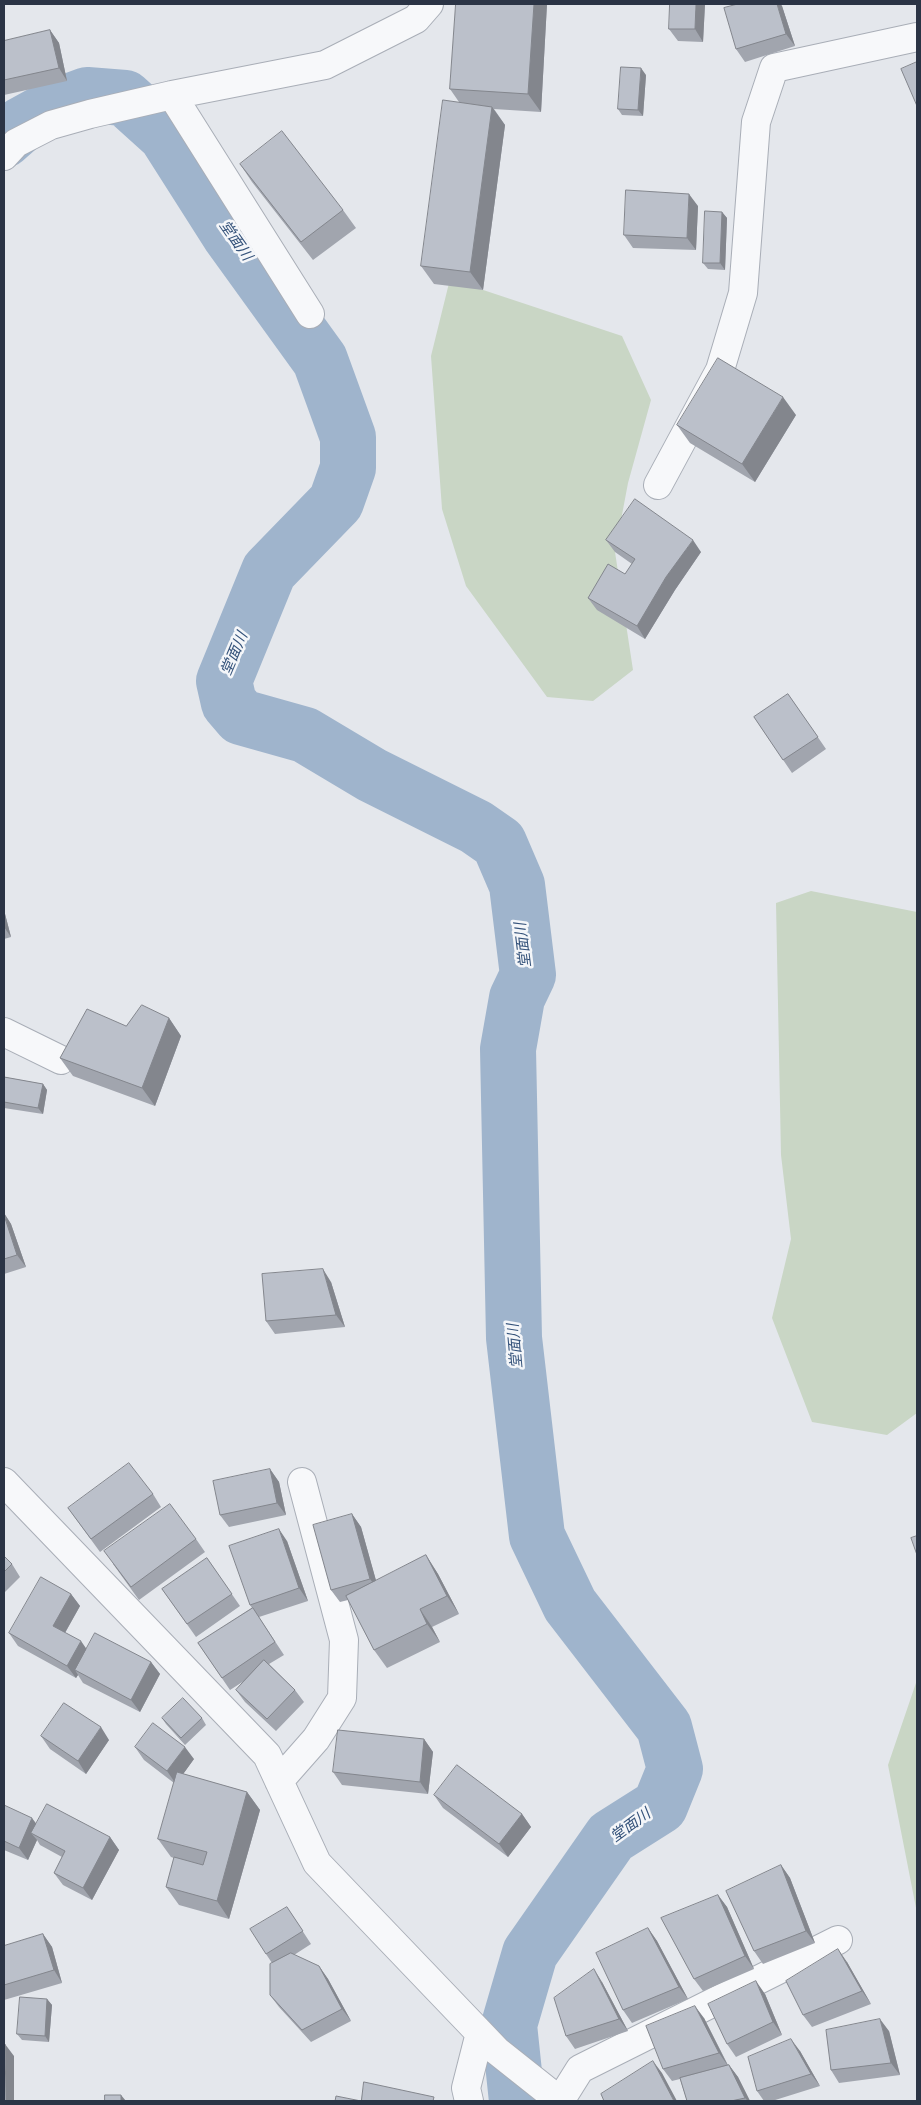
<!DOCTYPE html>
<meta charset="utf-8">
<style>
body{margin:0}
#map{position:relative;width:921px;height:2105px;overflow:hidden;background:#e4e7ec;font-family:"Roboto Condensed",sans-serif}
canvas{display:block}
.frame{position:absolute;inset:0;border:5px solid #2b3445;pointer-events:none}
</style>
<div id="map">
<canvas width="921" height="2105"></canvas>
<div class="frame"></div>
</div>
<script>
const ctx = document.querySelector('canvas').getContext('2d');
ctx.lineJoin = 'round';
function fill(path, color) {
  ctx.fillStyle = color;
  ctx.fill(path, 'evenodd');
}
function strokePath(path, color, width, dash) {
  ctx.strokeStyle = color;
  ctx.lineWidth = width;
  ctx.lineCap = dash ? 'butt' : 'round';
  ctx.setLineDash(dash || []);
  ctx.stroke(path);
}
function label(font, color, halo, rows, align = 'center') {
  ctx.font = font + ' "Roboto Condensed","Noto Sans JP",sans-serif';
  ctx.lineWidth = 5;
  ctx.setLineDash([]);
  ctx.textBaseline = 'middle';
  ctx.strokeStyle = halo;
  ctx.fillStyle = color;
  for (const [text, x, y, turn = 0] of rows) {
    ctx.save();
    ctx.translate(x, y);
    ctx.rotate((+turn || 0) * Math.PI / 180);
    ctx.textAlign = isNaN(turn) ? turn : align;
    if (halo) ctx.strokeText(text, 0, 0);
    ctx.fillText(text, 0, 0);
    ctx.restore();
  }
}
const green = new Path2D(`
 M 450,279 L 622,336 L 651,400 L 628,483 L 615,552 L 633,670 L 593,701 L 547,697 L 466,586 L 442,509 L 431,356 Z
 M 811,891 L 917,912 L 917,1413 L 887,1435 L 812,1422 L 772,1318 L 791,1239 L 781,1155 L 776,903 Z
 M 917,1680 L 917,1913 L 888,1765 Z`);
const river = new Path2D(`
 M 4,140 L 21,125 L 52,108 L 87,95 L 125,98 L 166,135 L 229,234 L 320,360 L 348,437 L 348,468 L 336,502 L 269,571 L 224,681 L 229,703 L 241,717 L 305,735 L 372,775 L 476,827 L 499,843 L 517,885 L 528,975 L 517,998 L 508,1049 L 514,1338 L 537,1536 L 570,1605 L 664,1727 L 675,1769 L 660,1806 L 611,1837 L 530,1953 L 509,2025 L 517,2101`);
const minor = new Path2D(`
 M 172,95 L 310,314
 M 4,156 L 16,143 L 51,125 L 90,114 L 172,95 L 325,65 L 416,19 L 429,4
 M 658,485 L 720,370 L 743,293 L 756,122 L 774,68 L 917,37
 M 4,1032 L 61,1060
 M 4,1482 L 267,1755 L 317,1863 L 497,2051 L 560,2101
 M 279,1781 L 316,1739 L 342,1698 L 344,1640 L 302,1482
 M 469,2101 L 466,2088 L 480,2033
 M 560,2101 L 580,2069 L 838,1940`);
const wall = new Path2D(`
 M 456,4 L 547,4 L 541,112 L 494,109 L 505,125 L 483,290 L 434,284 L 421,266 L 459,102 L 450,89 Z
 M 705,4 L 703,42 L 678,41 L 669,29 Z
 M 782,6 L 795,46 L 745,62 L 736,49 Z
 M 50,30 L 59,43 L 67,81 L 4,95 L 4,41 Z
 M 646,75 L 643,116 L 622,115 L 618,109 Z
 M 240,164 L 343,210 L 356,228 L 313,260 L 252,182 Z
 M 698,206 L 696,250 L 633,248 L 624,235 Z
 M 722,212 L 727,218 L 725,270 L 708,269 L 703,263 Z
 M 796,415 L 755,482 L 690,443 L 677,425 Z
 M 606,540 L 701,552 L 675,590 L 645,639 L 597,610 L 588,598 L 625,574 L 632,564 L 615,552 Z
 M 788,694 L 826,749 L 792,773 L 754,717 Z
 M 4,910 L 11,937 L 4,939 Z
 M 169,1018 L 181,1036 L 155,1106 L 73,1076 L 60,1058 L 126,1026 Z
 M 4,1077 L 43,1084 L 47,1090 L 43,1114 L 4,1108 Z
 M 4,1213 L 11,1224 L 26,1267 L 4,1274 Z
 M 331,1282 L 345,1327 L 275,1334 L 266,1321 Z
 M 270,1469 L 279,1482 L 286,1515 L 229,1527 L 220,1515 Z
 M 153,1494 L 161,1507 L 100,1552 L 68,1508 Z
 M 352,1514 L 361,1527 L 376,1581 L 426,1555 L 438,1574 L 459,1614 L 432,1627 L 440,1642 L 387,1668 L 374,1650 L 348,1600 L 340,1602 L 331,1590 Z
 M 196,1539 L 205,1552 L 139,1600 L 113,1564 Z
 M 287,1541 L 308,1601 L 259,1617 L 284,1655 L 269,1664 L 295,1690 L 304,1702 L 276,1731 L 245,1702 L 236,1690 L 244,1681 L 230,1690 L 198,1643 L 252,1608 L 250,1605 Z
 M 4,1556 L 12,1564 L 20,1577 L 4,1593 Z
 M 207,1558 L 240,1606 L 196,1637 L 162,1589 Z
 M 71,1594 L 80,1606 L 65,1633 L 86,1649 L 151,1662 L 160,1674 L 140,1712 L 83,1683 L 78,1675 L 76,1678 L 18,1646 L 9,1633 Z
 M 162,1718 L 202,1718 L 206,1725 L 185,1745 L 166,1724 Z
 M 41,1736 L 109,1740 L 86,1774 L 50,1749 Z
 M 424,1739 L 433,1752 L 428,1794 L 342,1785 L 333,1772 Z
 M 135,1747 L 194,1759 L 183,1774 L 247,1792 L 260,1810 L 229,1919 L 179,1905 L 166,1887 L 174,1858 L 171,1857 L 158,1839 L 174,1783 L 144,1760 Z
 M 434,1795 L 522,1814 L 531,1827 L 508,1857 L 443,1808 Z
 M 4,1805 L 36,1824 L 110,1837 L 119,1850 L 92,1900 L 63,1885 L 54,1873 L 62,1857 L 40,1845 L 37,1840 L 28,1860 L 4,1850 Z
 M 781,1865 L 790,1878 L 815,1943 L 763,1964 L 754,1951 Z
 M 718,1895 L 727,1907 L 754,1969 L 703,1991 L 694,1979 Z
 M 287,1907 L 311,1944 L 294,1955 L 319,1966 L 328,1979 L 351,2021 L 311,2042 L 279,2007 L 270,1995 L 272,1963 L 266,1954 Z
 M 648,1928 L 657,1941 L 688,1999 L 632,2023 L 623,2010 Z
 M 43,1934 L 52,1947 L 62,1983 L 4,2000 L 4,1946 Z
 M 847,1962 L 871,2004 L 812,2027 L 803,2015 Z
 M 602,1982 L 628,2031 L 575,2049 L 566,2036 Z
 M 765,1994 L 782,2035 L 736,2057 L 727,2044 Z
 M 47,1999 L 52,2005 L 49,2042 L 22,2040 L 17,2034 Z
 M 704,2018 L 728,2065 L 729,2065 L 738,2077 L 750,2101 L 687,2101 L 680,2079 L 672,2081 L 663,2069 Z
 M 889,2031 L 900,2075 L 839,2083 L 831,2070 Z
 M 800,2051 L 820,2086 L 772,2101 L 764,2101 L 757,2091 Z`);
const shadedWall = new Path2D(`
 M 534,4 L 547,4 L 541,112 L 528,94 Z
 M 696,4 L 705,4 L 703,42 L 695,29 Z
 M 777,4 L 781,4 L 782,6 L 795,46 L 786,34 Z
 M 50,30 L 59,43 L 67,81 L 59,68 Z
 M 641,68 L 646,75 L 643,116 L 638,110 Z
 M 492,107 L 505,125 L 483,290 L 470,272 Z
 M 689,194 L 698,206 L 696,250 L 687,238 Z
 M 722,212 L 727,218 L 725,270 L 720,263 Z
 M 783,397 L 796,415 L 755,482 L 742,464 Z
 M 693,540 L 701,552 L 675,590 L 645,639 L 637,626 L 666,577 Z
 M 4,910 L 11,937 L 4,927 Z
 M 169,1018 L 181,1036 L 155,1106 L 142,1088 Z
 M 43,1084 L 47,1090 L 43,1114 L 38,1108 Z
 M 4,1213 L 11,1224 L 26,1267 L 17,1255 Z
 M 323,1269 L 331,1282 L 345,1327 L 336,1315 Z
 M 270,1469 L 279,1482 L 286,1515 L 277,1503 Z
 M 352,1514 L 361,1527 L 379,1591 L 370,1579 Z
 M 279,1529 L 287,1541 L 308,1601 L 299,1588 Z
 M 426,1555 L 438,1574 L 459,1614 L 447,1596 Z
 M 71,1594 L 80,1606 L 62,1638 L 53,1626 Z
 M 420,1609 L 432,1627 L 440,1642 L 427,1624 Z
 M 81,1641 L 90,1654 L 75,1670 L 78,1675 L 76,1678 L 67,1666 Z
 M 151,1662 L 160,1674 L 140,1712 L 131,1700 Z
 M 101,1727 L 109,1740 L 86,1774 L 78,1761 Z
 M 424,1739 L 433,1752 L 428,1794 L 420,1782 Z
 M 185,1747 L 194,1759 L 176,1784 L 167,1771 Z
 M 247,1792 L 260,1810 L 229,1919 L 217,1901 Z
 M 522,1814 L 531,1827 L 508,1857 L 499,1844 Z
 M 32,1818 L 41,1830 L 31,1833 L 37,1840 L 28,1860 L 19,1848 Z
 M 110,1837 L 119,1850 L 92,1900 L 83,1888 Z
 M 781,1865 L 790,1878 L 815,1943 L 806,1931 Z
 M 718,1895 L 727,1907 L 754,1969 L 745,1956 Z
 M 648,1928 L 657,1941 L 688,1999 L 679,1987 Z
 M 43,1934 L 52,1947 L 62,1983 L 54,1970 Z
 M 838,1949 L 847,1962 L 871,2004 L 862,1991 Z
 M 319,1966 L 328,1979 L 351,2021 L 342,2009 Z
 M 594,1969 L 602,1982 L 628,2031 L 619,2019 Z
 M 756,1981 L 765,1994 L 782,2035 L 773,2022 Z
 M 47,1999 L 52,2005 L 49,2042 L 45,2036 Z
 M 695,2006 L 704,2018 L 728,2066 L 719,2053 Z
 M 880,2019 L 889,2031 L 900,2075 L 891,2063 Z
 M 791,2039 L 800,2051 L 820,2086 L 811,2074 Z
 M 5,2044 L 14,2056 L 14,2101 L 6,2101 Z
 M 653,2061 L 662,2073 L 677,2101 L 674,2101 Z
 M 729,2065 L 738,2077 L 750,2101 L 748,2101 L 745,2098 Z
 M 121,2095 L 126,2101 L 121,2101 Z`);
const building = new Path2D(`
 M 456,4 L 534,4 L 528,94 L 450,89 Z
 M 670,4 L 696,4 L 695,29 L 669,29 Z
 M 738,4 L 777,4 L 786,34 L 736,49 L 724,8 Z
 M 50,30 L 59,68 L 4,80 L 4,41 Z
 M 917,62 L 917,106 L 901,69 Z
 M 621,67 L 641,68 L 638,110 L 618,109 Z
 M 443,100 L 492,107 L 470,272 L 421,266 Z
 M 282,131 L 343,210 L 301,242 L 240,164 Z
 M 626,190 L 689,194 L 687,238 L 624,235 Z
 M 705,211 L 722,212 L 720,263 L 703,263 Z
 M 718,358 L 783,397 L 742,464 L 677,425 Z
 M 635,499 L 693,540 L 666,577 L 637,626 L 588,598 L 608,564 L 625,574 L 635,559 L 606,540 Z
 M 788,694 L 818,737 L 783,760 L 754,717 Z
 M 142,1005 L 169,1018 L 142,1088 L 60,1058 L 87,1009 L 126,1026 Z
 M 4,1077 L 43,1084 L 38,1108 L 4,1102 Z
 M 4,1215 L 17,1255 L 4,1259 Z
 M 323,1269 L 336,1315 L 266,1321 L 262,1274 Z
 M 129,1463 L 153,1494 L 91,1539 L 68,1508 Z
 M 270,1469 L 277,1503 L 220,1515 L 213,1481 Z
 M 170,1504 L 196,1539 L 131,1587 L 104,1551 Z
 M 352,1514 L 370,1579 L 331,1590 L 313,1525 Z
 M 279,1529 L 299,1588 L 250,1605 L 229,1546 Z
 M 917,1536 L 917,1555 L 911,1538 Z
 M 426,1555 L 447,1596 L 420,1609 L 427,1624 L 374,1650 L 346,1596 Z
 M 4,1556 L 12,1564 L 4,1572 Z
 M 207,1558 L 232,1594 L 187,1624 L 162,1589 Z
 M 41,1577 L 71,1594 L 53,1626 L 81,1641 L 67,1666 L 9,1633 Z
 M 253,1608 L 275,1642 L 222,1678 L 198,1643 Z
 M 95,1633 L 151,1662 L 131,1700 L 75,1670 Z
 M 264,1660 L 295,1690 L 267,1719 L 236,1690 Z
 M 183,1698 L 202,1718 L 181,1738 L 162,1718 Z
 M 64,1703 L 101,1727 L 78,1761 L 41,1736 Z
 M 153,1723 L 185,1747 L 167,1771 L 135,1747 Z
 M 338,1730 L 424,1739 L 420,1782 L 333,1772 Z
 M 457,1765 L 522,1814 L 499,1844 L 434,1795 Z
 M 177,1772 L 247,1792 L 217,1901 L 166,1887 L 174,1857 L 203,1865 L 207,1852 L 158,1839 Z
 M 47,1804 L 110,1837 L 83,1888 L 54,1873 L 65,1851 L 31,1833 Z
 M 4,1805 L 32,1818 L 19,1848 L 4,1841 Z
 M 781,1865 L 806,1931 L 754,1951 L 726,1891 Z
 M 718,1895 L 745,1956 L 694,1979 L 661,1918 Z
 M 287,1907 L 303,1931 L 266,1954 L 250,1929 Z
 M 648,1928 L 679,1987 L 623,2010 L 596,1953 Z
 M 43,1934 L 54,1970 L 4,1985 L 4,1946 Z
 M 838,1949 L 862,1991 L 803,2015 L 786,1981 Z
 M 291,1953 L 319,1966 L 342,2009 L 302,2030 L 270,1995 L 270,1964 Z
 M 594,1969 L 619,2019 L 566,2036 L 554,1998 Z
 M 756,1981 L 773,2022 L 727,2044 L 708,2004 Z
 M 20,1997 L 47,1999 L 45,2036 L 17,2034 Z
 M 695,2006 L 719,2053 L 663,2069 L 646,2026 Z
 M 880,2019 L 891,2063 L 831,2070 L 826,2030 Z
 M 791,2039 L 811,2074 L 757,2091 L 748,2057 Z
 M 4,2044 L 5,2044 L 6,2101 L 4,2101 Z
 M 653,2061 L 674,2101 L 604,2101 L 601,2094 Z
 M 729,2065 L 745,2098 L 731,2101 L 687,2101 L 680,2078 Z
 M 364,2082 L 434,2097 L 433,2101 L 335,2101 L 336,2096 L 361,2101 Z
 M 105,2095 L 121,2095 L 121,2101 L 105,2101 Z`);
const waterNames = [
 ["堂面川",235,241,55],
 ["堂面川",235,654,-67],
 ["堂面川",524,945,-97],
 ["堂面川",516,1346,-95],
 ["堂面川",631,1826,-36]
];
fill(green, '#c9d6c5');
strokePath(river, '#9fb4cc', 56);
strokePath(minor, '#a9aeb7', 30);
strokePath(minor, '#f7f8fa', 28);
fill(wall, '#a1a5ae');
fill(shadedWall, '#83868d');
fill(building, '#bbc0ca');
strokePath(building, '#83868d', 1);
label('italic 15px', '#34527a', '#f4f6f9', waterNames);
</script>
